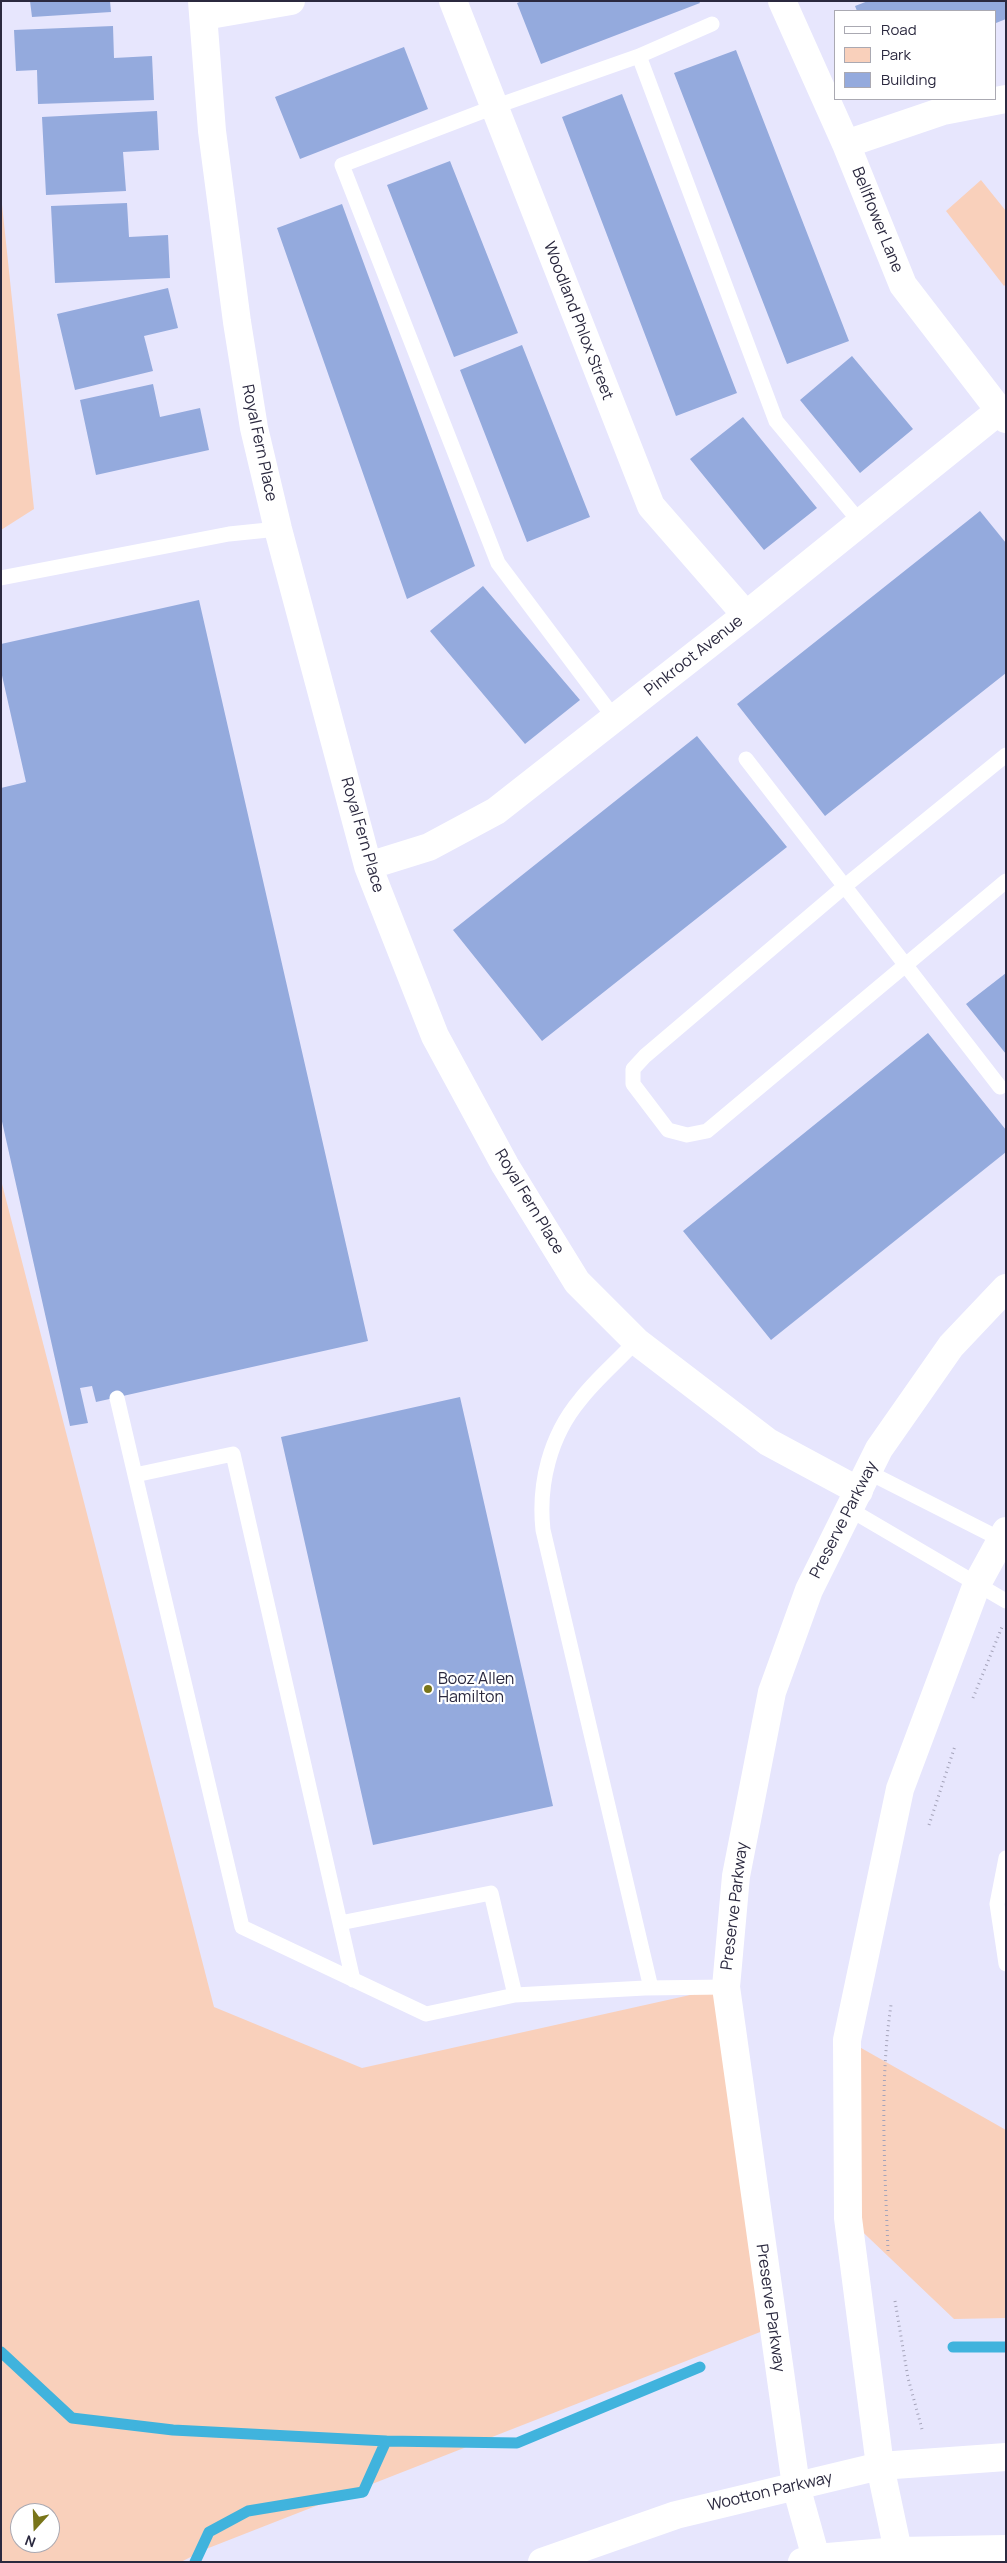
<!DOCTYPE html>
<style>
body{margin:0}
#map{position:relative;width:1007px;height:2563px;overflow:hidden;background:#e7e6fd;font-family:Manrope,sans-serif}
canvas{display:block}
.frame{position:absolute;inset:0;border:2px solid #2b293f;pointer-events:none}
.legend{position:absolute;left:834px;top:10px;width:162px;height:90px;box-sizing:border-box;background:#fff;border:1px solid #aaa9b2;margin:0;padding:6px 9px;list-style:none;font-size:15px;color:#2b293f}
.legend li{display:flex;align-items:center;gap:10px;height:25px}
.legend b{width:25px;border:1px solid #aaa9b2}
.north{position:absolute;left:10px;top:2503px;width:50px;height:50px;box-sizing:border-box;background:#fff;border:1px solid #aaa9b2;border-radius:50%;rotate:200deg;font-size:14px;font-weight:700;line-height:20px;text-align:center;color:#2b293f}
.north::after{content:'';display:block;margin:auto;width:18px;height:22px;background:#79751a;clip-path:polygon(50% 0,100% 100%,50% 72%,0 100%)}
</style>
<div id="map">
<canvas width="1007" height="2563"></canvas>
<div class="frame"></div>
<ul class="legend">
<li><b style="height:6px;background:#fff"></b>Road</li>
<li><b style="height:14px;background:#f9d0bb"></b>Park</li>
<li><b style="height:14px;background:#94aadd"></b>Building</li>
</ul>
<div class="north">N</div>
</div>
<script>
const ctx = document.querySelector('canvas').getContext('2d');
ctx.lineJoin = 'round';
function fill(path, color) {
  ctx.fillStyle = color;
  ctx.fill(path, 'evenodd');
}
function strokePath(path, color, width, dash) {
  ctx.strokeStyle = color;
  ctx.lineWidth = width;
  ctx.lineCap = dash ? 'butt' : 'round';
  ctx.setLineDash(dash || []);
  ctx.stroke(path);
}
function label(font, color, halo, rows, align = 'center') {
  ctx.font = font + ' Manrope,sans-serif';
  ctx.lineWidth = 4.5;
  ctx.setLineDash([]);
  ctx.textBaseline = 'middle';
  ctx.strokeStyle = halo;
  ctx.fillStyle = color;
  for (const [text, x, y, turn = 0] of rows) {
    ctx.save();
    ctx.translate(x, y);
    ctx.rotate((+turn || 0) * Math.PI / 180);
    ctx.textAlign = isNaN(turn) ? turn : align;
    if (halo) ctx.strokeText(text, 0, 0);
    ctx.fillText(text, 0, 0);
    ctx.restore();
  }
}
const green = new Path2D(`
 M 981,180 L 1006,211 L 1006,284 L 1004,286 L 946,211 Z
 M 1,195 L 34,509 L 1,530 Z
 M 1,1180 L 214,2007 L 362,2068 L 726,1987 L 773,2327 L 206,2549 L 181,2562 L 1,2562 ZM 20,2513 L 50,2513 L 50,2543 L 20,2543 Z
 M 847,2040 L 1006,2130 L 1006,2318 L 954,2319 L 848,2218 Z`);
const stream = new Path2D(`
 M 953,2347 L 1006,2347
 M 1,2352 L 72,2418 L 173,2430 L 386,2441
 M 195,2562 L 209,2532 L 248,2511 L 363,2492 L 386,2441 L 517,2443 L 700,2367`);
const building = new Path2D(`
 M 30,1 L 110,1 L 111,12 L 32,17 Z
 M 522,1 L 699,1 L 700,3 L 541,64 L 517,3 Z
 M 868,1 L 1006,1 L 1006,19 L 996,23 L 996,11 L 857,11 L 855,6 Z
 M 113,26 L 114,58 L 152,56 L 154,100 L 38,104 L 37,70 L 16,71 L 14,30 Z
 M 404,47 L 428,109 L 300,159 L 275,97 Z
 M 736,50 L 849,341 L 787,364 L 674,73 Z
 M 622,94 L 737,393 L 676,416 L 562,117 Z
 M 157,111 L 159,150 L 123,152 L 126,191 L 46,195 L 42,117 Z
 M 450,161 L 518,333 L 454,357 L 387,185 Z
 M 127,203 L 129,237 L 168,235 L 170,278 L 55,283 L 51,206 Z
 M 342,204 L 475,566 L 407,599 L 277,228 Z
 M 168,288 L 178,328 L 144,336 L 153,371 L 75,390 L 57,314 Z
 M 522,345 L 590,517 L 527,542 L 460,370 Z
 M 852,356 L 913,429 L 860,473 L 800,400 Z
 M 153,384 L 160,417 L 200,408 L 209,450 L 96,475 L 80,400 Z
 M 743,417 L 817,508 L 764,550 L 690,459 Z
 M 980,511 L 1006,543 L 1006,673 L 825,816 L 737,704 Z
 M 483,586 L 580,700 L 525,744 L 430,631 Z
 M 199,600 L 368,1341 L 96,1402 L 92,1386 L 80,1388 L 88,1423 L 70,1426 L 1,1117 L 1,788 L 26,782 L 1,671 L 1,644 Z
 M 697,736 L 787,847 L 542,1041 L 453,930 Z
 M 1006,973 L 1006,1054 L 966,1004 Z
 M 928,1033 L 1006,1130 L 1006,1152 L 771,1340 L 683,1231 Z
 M 460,1397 L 553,1806 L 373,1845 L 281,1437 Z`);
const path = new Path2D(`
 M 973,1698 L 1002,1627
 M 929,1825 L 955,1746
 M 888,2251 C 885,2169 879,2086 891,2005
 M 895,2301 L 908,2378 L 922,2429`);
const service = new Path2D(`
 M 639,56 L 776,421 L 860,522
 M 1,578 L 229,534 L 278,529
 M 615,719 L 498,563 L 342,165 L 494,107 L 639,56 L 712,24
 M 1006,755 L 845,886 L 645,1056 L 633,1069 L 633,1084 L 668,1130 L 687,1135 L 707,1131 L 1006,881
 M 746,759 L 1000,1087
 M 636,1341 C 618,1361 596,1379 580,1400 C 550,1436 538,1484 543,1530 L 651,1988
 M 117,1398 L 135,1475
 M 868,1472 L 1006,1542
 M 849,1509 L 1006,1601
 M 1006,1858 L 997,1904 L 1006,1964
 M 340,1923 L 491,1893 L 515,1995
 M 353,1980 L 233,1454 L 135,1475 L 242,1927 L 426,2014 L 515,1995 L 645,1988 L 726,1987`);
const minor = new Path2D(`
 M 202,1 L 212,131 L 237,322 L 254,428 L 278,529 L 368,866 L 435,1036 L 505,1165 L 577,1282 L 636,1341 L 768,1442 L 859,1491
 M 453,1 L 651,506 L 746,615
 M 782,1 L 846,144 L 903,285 L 1006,419
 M 204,16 L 291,1
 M 846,144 L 943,111 L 1006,99
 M 368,866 L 429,847 L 496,811 L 746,615 L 999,411`);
const tertiary = new Path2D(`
 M 898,2551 L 880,2466 L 848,2218 L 847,2040 L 900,1789 L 977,1584 L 1006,1531
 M 816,2558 L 796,2486 L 726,1987 L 736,1876 L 772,1692 L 809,1590 L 879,1449 L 951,1346 L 1006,1288`);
const secondary = new Path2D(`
 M 542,2562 L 676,2515 L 880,2466 L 1006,2457
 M 802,2562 L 816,2558 L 898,2551 L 1006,2549`);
const markers = [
 [428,1689,5,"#79751a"]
];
const streetNames = [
 ["Bellflower Lane",877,220,68],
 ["Woodland Phlox Street",578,321,69],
 ["Royal Fern Place",259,443,78],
 ["Pinkroot Avenue",694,656,-38],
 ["Royal Fern Place",362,835,74],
 ["Royal Fern Place",529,1202,59],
 ["Preserve Parkway",844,1520,-63],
 ["Preserve Parkway",735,1906,-83],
 ["Preserve Parkway",770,2308,82],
 ["Wootton Parkway",770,2492,-13]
];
const poiNames = [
 ["Booz Allen",438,1680],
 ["Hamilton",438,1698]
];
fill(green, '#f9d0bb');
strokePath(stream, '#40b3dd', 11);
fill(building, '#94aadd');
strokePath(path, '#a5a4ba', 3, [1, 4]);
strokePath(service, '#fff', 15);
strokePath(minor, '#fff', 28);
strokePath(tertiary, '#fff', 28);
strokePath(secondary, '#fff', 28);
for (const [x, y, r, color] of markers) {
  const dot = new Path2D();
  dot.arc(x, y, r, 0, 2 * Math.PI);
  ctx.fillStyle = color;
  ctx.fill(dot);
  strokePath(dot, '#fff', 2);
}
label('16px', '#2b293f', '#fff', streetNames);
label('16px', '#2b293f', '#fff', poiNames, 'left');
</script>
